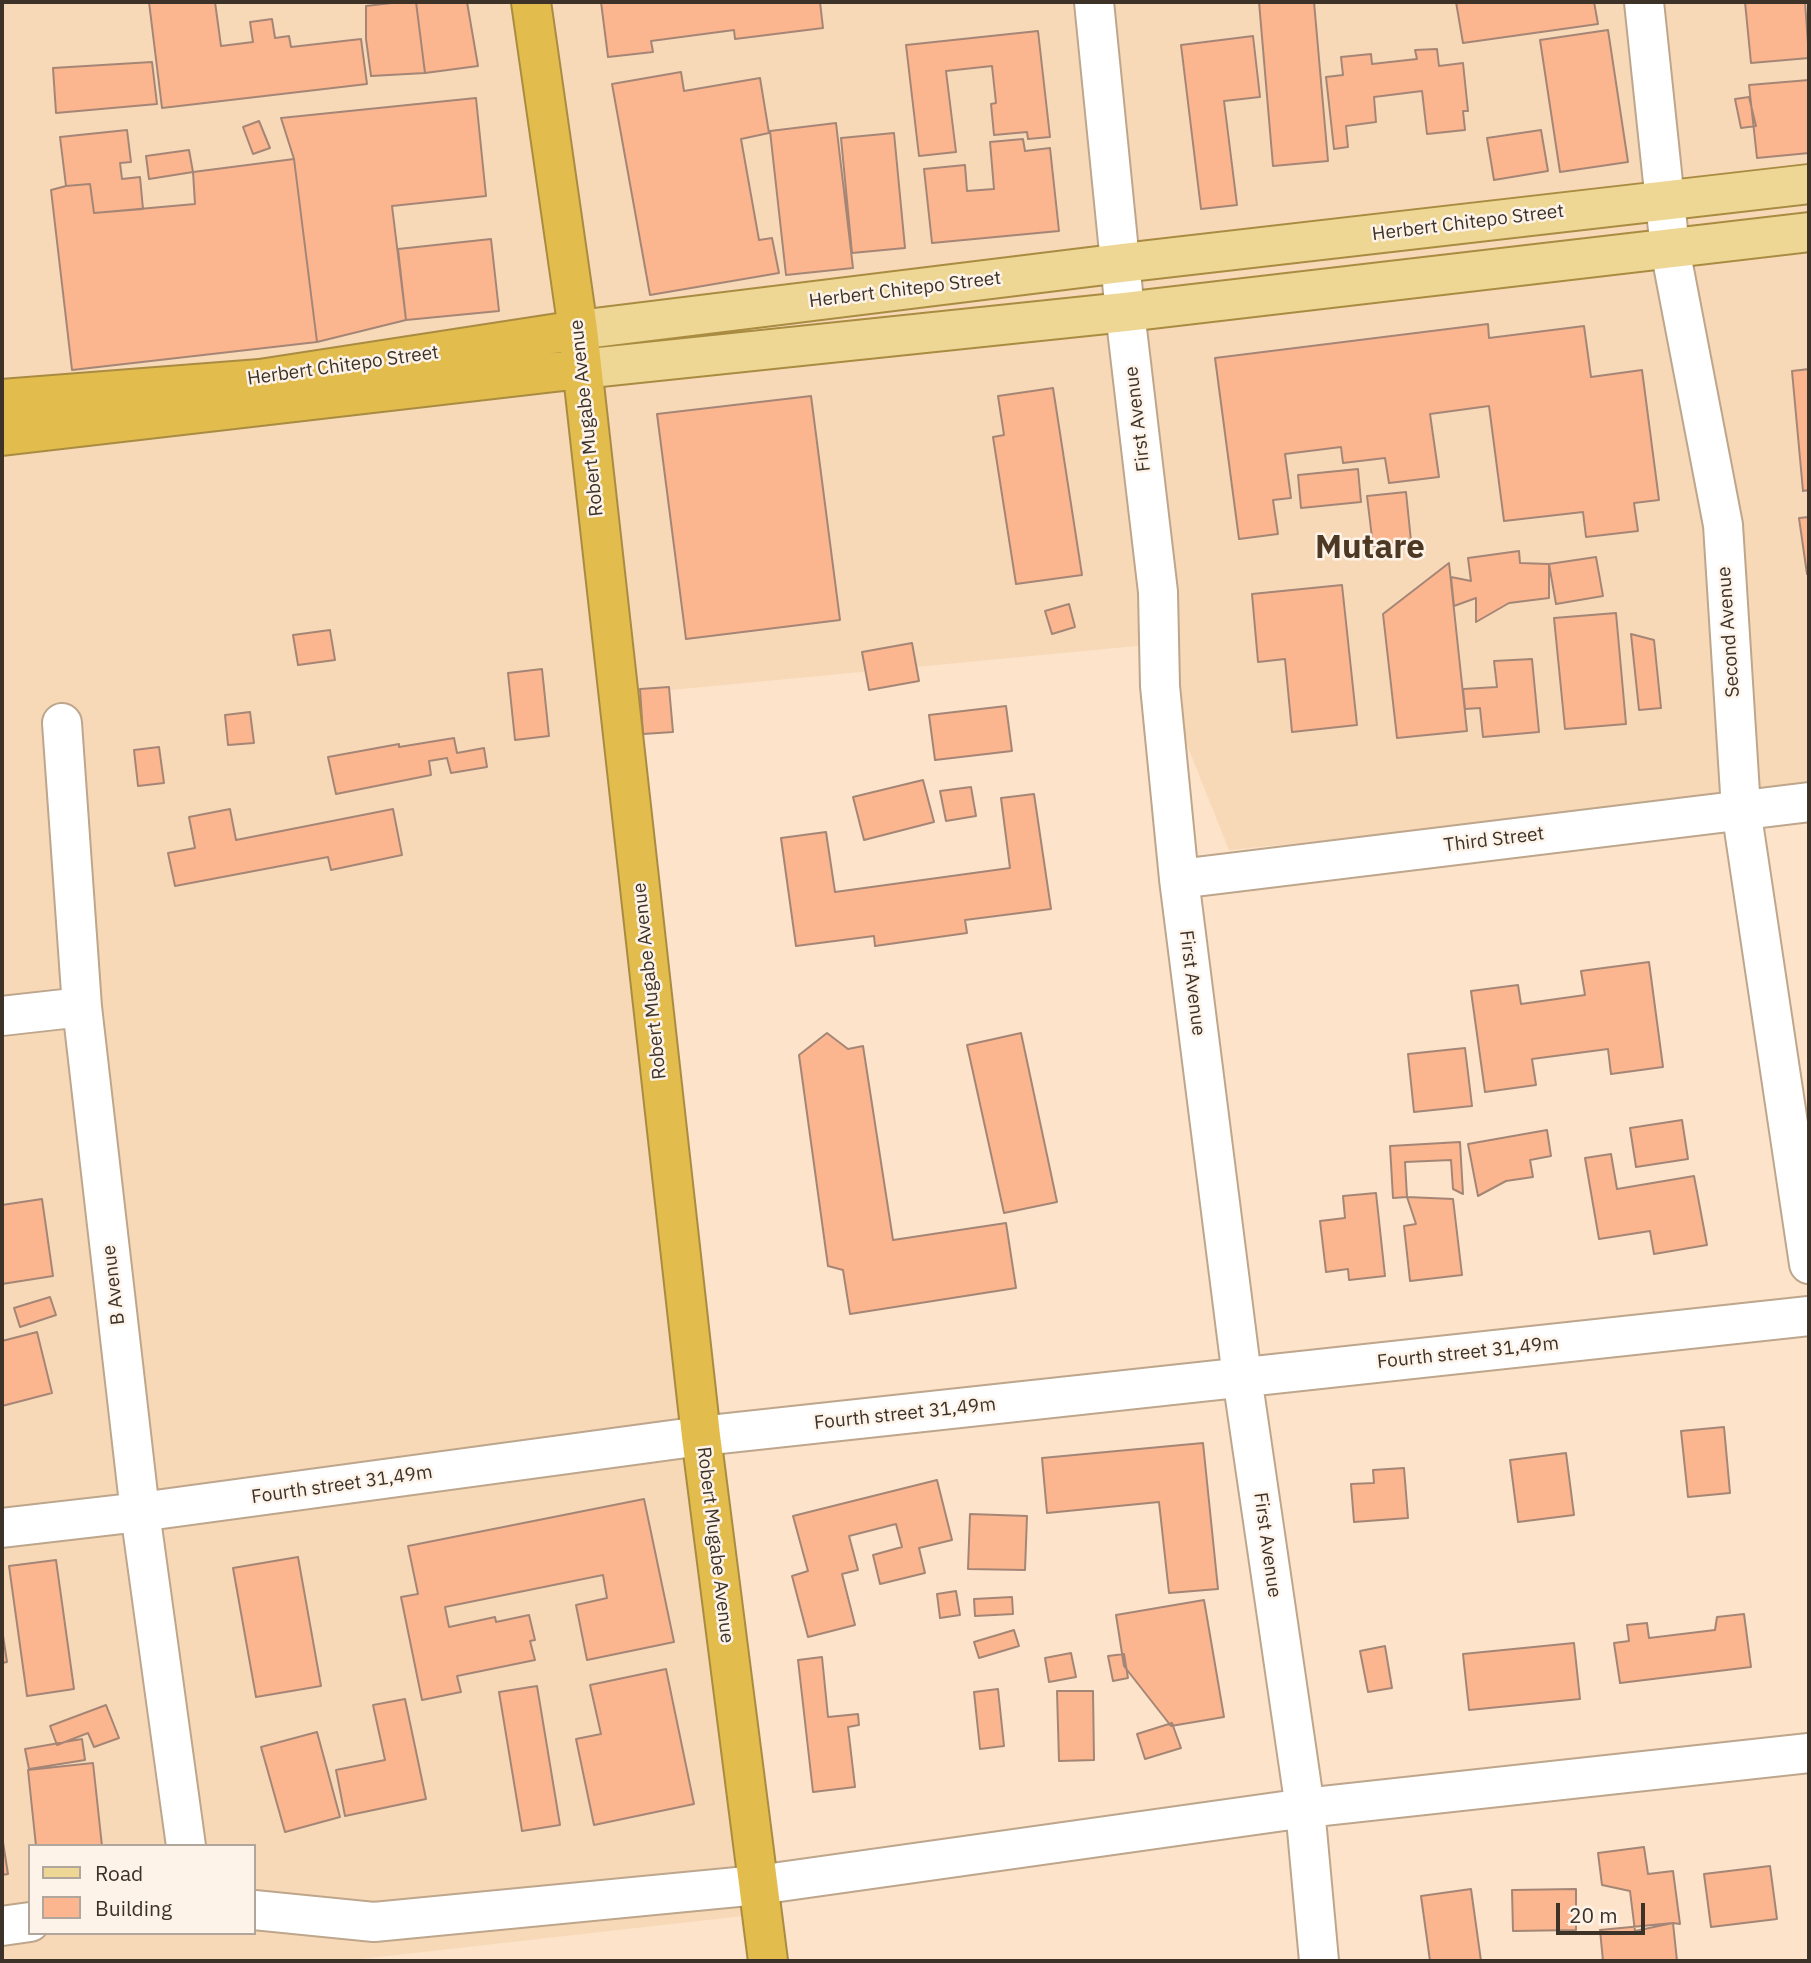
<!DOCTYPE html>
<style>
body{margin:0}
#map{position:relative;width:1811px;height:1963px;overflow:hidden;background:#fce3c9;font-family:"IBM Plex Sans",sans-serif}
canvas{display:block}
.frame{position:absolute;inset:0;border:4px solid #3c3228;pointer-events:none}
.legend{position:absolute;left:28px;top:1844px;width:228px;height:91px;box-sizing:border-box;background:#fef3e9;border:2px solid #b0a69c;margin:0;padding:9px 12px;list-style:none;font-size:21px;color:#3c3228}
.legend li{display:flex;align-items:center;gap:14px;height:35px}
.legend b{width:35px;border:2px solid #b0a69c}
.scale{position:absolute;left:1556px;top:1903px;width:89px;height:32px;box-sizing:border-box;border:4px solid #3c3228;border-top:0;padding-left:9px;font-size:21px;line-height:24px;white-space:nowrap;color:#3c3228;-webkit-text-stroke:5px #fef3e9;paint-order:stroke}
</style>
<div id="map">
<canvas width="1811" height="1963"></canvas>
<div class="frame"></div>
<ul class="legend">
<li><b style="height:9px;background:#eed795"></b>Road</li>
<li><b style="height:19px;background:#fcb68f"></b>Building</li>
</ul>
<div class="scale">20 m</div>
</div>
<script>
const ctx = document.querySelector('canvas').getContext('2d');
ctx.lineJoin = 'round';
function fill(path, color) {
  ctx.fillStyle = color;
  ctx.fill(path, 'evenodd');
}
function strokePath(path, color, width, dash) {
  ctx.strokeStyle = color;
  ctx.lineWidth = width;
  ctx.lineCap = dash ? 'butt' : 'round';
  ctx.setLineDash(dash || []);
  ctx.stroke(path);
}
function label(font, color, halo, rows, align = 'center') {
  ctx.font = font + ' "IBM Plex Sans",sans-serif';
  ctx.lineWidth = 5;
  ctx.setLineDash([]);
  ctx.textBaseline = 'middle';
  ctx.strokeStyle = halo;
  ctx.fillStyle = color;
  for (const [text, x, y, turn = 0] of rows) {
    ctx.save();
    ctx.translate(x, y);
    ctx.rotate((+turn || 0) * Math.PI / 180);
    ctx.textAlign = isNaN(turn) ? turn : align;
    if (halo) ctx.strokeText(text, 0, 0);
    ctx.fillText(text, 0, 0);
    ctx.restore();
  }
}
const built = new Path2D(`
 M 2,2 L 1809,2 L 1809,792 L 1229,850 L 1147,645 L 629,694 L 778,1912 L 343,1961 L 2,1961 ZM 30,1846 L 254,1846 L 254,1933 L 30,1933 Z`);
const building = new Path2D(`
 M 149,2 L 215,2 L 221,46 L 253,42 L 250,22 L 272,19 L 275,38 L 289,36 L 291,47 L 361,39 L 367,84 L 162,108 Z
 M 400,2 L 416,2 L 425,73 L 371,76 L 366,39 L 366,6 Z
 M 416,2 L 467,2 L 478,66 L 425,73 Z
 M 601,2 L 820,2 L 823,28 L 735,39 L 734,30 L 651,41 L 653,52 L 608,57 Z
 M 1259,2 L 1314,2 L 1328,161 L 1273,166 Z
 M 1456,2 L 1594,2 L 1598,24 L 1463,43 Z
 M 1745,2 L 1805,2 L 1809,58 L 1751,63 Z
 M 1608,30 L 1628,162 L 1560,172 L 1540,40 Z
 M 1038,31 L 1050,137 L 1028,139 L 1027,132 L 994,135 L 991,104 L 996,103 L 992,66 L 946,71 L 956,152 L 919,156 L 906,45 Z
 M 1253,36 L 1260,97 L 1224,101 L 1237,205 L 1201,209 L 1181,45 Z
 M 1437,49 L 1439,66 L 1463,63 L 1468,111 L 1463,111 L 1465,130 L 1427,134 L 1422,91 L 1374,97 L 1376,122 L 1346,126 L 1348,147 L 1334,149 L 1326,77 L 1343,75 L 1341,57 L 1371,54 L 1372,64 L 1417,59 L 1415,50 Z
 M 152,62 L 157,104 L 56,113 L 53,68 Z
 M 681,72 L 684,91 L 760,78 L 769,133 L 741,139 L 759,240 L 772,238 L 779,273 L 650,295 L 612,84 Z
 M 1809,80 L 1809,153 L 1757,158 L 1749,85 Z
 M 1749,97 L 1756,126 L 1741,128 L 1735,99 Z
 M 476,98 L 486,196 L 392,206 L 406,320 L 317,342 L 294,159 L 281,118 Z
 M 259,121 L 270,148 L 253,154 L 243,127 Z
 M 836,123 L 853,268 L 786,275 L 770,131 Z
 M 127,130 L 131,162 L 120,163 L 122,179 L 140,177 L 143,209 L 94,213 L 90,184 L 66,186 L 60,137 Z
 M 1541,130 L 1548,171 L 1494,180 L 1487,138 Z
 M 894,133 L 905,248 L 852,253 L 841,138 Z
 M 1023,139 L 1025,151 L 1050,148 L 1059,231 L 932,243 L 924,169 L 965,165 L 967,191 L 994,189 L 990,142 Z
 M 189,150 L 193,172 L 149,179 L 146,156 Z
 M 294,159 L 317,342 L 72,370 L 51,190 L 66,186 L 90,184 L 94,213 L 195,204 L 193,172 Z
 M 491,239 L 499,311 L 406,320 L 398,249 Z
 M 1488,324 L 1489,338 L 1584,326 L 1591,377 L 1642,370 L 1659,500 L 1634,503 L 1638,531 L 1586,537 L 1583,512 L 1504,521 L 1489,406 L 1430,414 L 1439,477 L 1389,483 L 1385,458 L 1343,463 L 1341,447 L 1285,454 L 1291,498 L 1273,500 L 1278,534 L 1239,539 L 1215,358 Z
 M 1809,369 L 1809,490 L 1803,491 L 1792,371 Z
 M 1053,388 L 1082,575 L 1016,584 L 993,437 L 1004,435 L 998,396 Z
 M 811,396 L 840,620 L 686,639 L 657,414 Z
 M 1358,469 L 1361,502 L 1301,508 L 1298,475 Z
 M 1406,492 L 1411,541 L 1373,546 L 1367,496 Z
 M 1809,517 L 1809,574 L 1807,574 L 1799,518 Z
 M 1519,551 L 1520,563 L 1549,564 L 1549,598 L 1509,603 L 1476,622 L 1476,598 L 1454,606 L 1451,577 L 1471,581 L 1468,558 Z
 M 1596,557 L 1603,596 L 1556,604 L 1549,564 Z
 M 1449,563 L 1467,731 L 1397,738 L 1383,614 Z
 M 1342,585 L 1357,725 L 1292,732 L 1285,659 L 1258,662 L 1252,594 Z
 M 1069,604 L 1075,627 L 1052,634 L 1045,611 Z
 M 1616,613 L 1626,724 L 1565,729 L 1554,618 Z
 M 330,630 L 335,660 L 298,665 L 293,635 Z
 M 1631,634 L 1654,640 L 1661,708 L 1639,710 Z
 M 912,643 L 919,681 L 869,690 L 862,652 Z
 M 1532,659 L 1539,732 L 1483,737 L 1480,708 L 1465,709 L 1463,689 L 1497,687 L 1494,661 Z
 M 542,669 L 549,736 L 515,740 L 508,673 Z
 M 669,687 L 673,732 L 643,734 L 640,689 Z
 M 1006,706 L 1012,751 L 935,760 L 929,715 Z
 M 250,712 L 254,743 L 228,745 L 225,715 Z
 M 454,738 L 457,753 L 484,748 L 487,767 L 451,773 L 447,758 L 429,761 L 431,775 L 336,794 L 328,757 L 399,744 L 399,747 Z
 M 159,747 L 164,783 L 138,786 L 134,750 Z
 M 923,780 L 934,822 L 864,840 L 853,797 Z
 M 971,787 L 976,816 L 946,821 L 940,791 Z
 M 1034,794 L 1051,909 L 965,920 L 967,933 L 875,946 L 874,936 L 796,946 L 781,838 L 826,832 L 835,892 L 1010,868 L 1001,798 Z
 M 230,809 L 236,840 L 393,809 L 402,855 L 331,870 L 328,857 L 175,886 L 168,853 L 195,848 L 189,817 Z
 M 1649,962 L 1663,1067 L 1611,1074 L 1608,1049 L 1532,1059 L 1536,1085 L 1485,1092 L 1471,991 L 1518,985 L 1521,1004 L 1585,995 L 1581,971 Z
 M 827,1033 L 848,1049 L 863,1046 L 893,1240 L 1006,1223 L 1016,1288 L 850,1314 L 843,1270 L 828,1266 L 799,1055 Z
 M 1021,1033 L 1057,1202 L 1004,1213 L 967,1045 Z
 M 1465,1048 L 1472,1106 L 1414,1112 L 1408,1054 Z
 M 1682,1120 L 1688,1159 L 1636,1167 L 1630,1128 Z
 M 1547,1130 L 1551,1156 L 1530,1160 L 1533,1177 L 1506,1181 L 1478,1196 L 1468,1144 Z
 M 1460,1142 L 1463,1194 L 1453,1189 L 1451,1160 L 1405,1162 L 1407,1197 L 1393,1198 L 1390,1146 Z
 M 1611,1154 L 1617,1189 L 1694,1176 L 1707,1245 L 1654,1254 L 1650,1231 L 1599,1239 L 1585,1158 Z
 M 1376,1193 L 1385,1276 L 1349,1280 L 1348,1269 L 1326,1272 L 1320,1221 L 1345,1218 L 1343,1196 Z
 M 1407,1197 L 1453,1199 L 1462,1275 L 1410,1281 L 1404,1226 L 1416,1224 Z
 M 42,1199 L 53,1276 L 2,1284 L 2,1205 Z
 M 50,1297 L 56,1315 L 20,1327 L 14,1308 Z
 M 37,1332 L 52,1393 L 2,1406 L 2,1341 Z
 M 1724,1427 L 1730,1493 L 1688,1497 L 1681,1431 Z
 M 1203,1443 L 1218,1589 L 1169,1593 L 1159,1502 L 1047,1513 L 1042,1458 Z
 M 1566,1453 L 1574,1515 L 1518,1522 L 1510,1460 Z
 M 1404,1468 L 1408,1518 L 1354,1522 L 1351,1484 L 1374,1483 L 1373,1470 Z
 M 937,1480 L 952,1540 L 919,1548 L 925,1573 L 880,1584 L 873,1555 L 902,1547 L 896,1524 L 849,1536 L 858,1570 L 842,1574 L 855,1625 L 808,1637 L 792,1576 L 808,1571 L 793,1516 Z
 M 644,1499 L 674,1642 L 587,1660 L 576,1605 L 607,1598 L 603,1575 L 445,1607 L 449,1627 L 495,1617 L 496,1622 L 529,1615 L 535,1640 L 530,1641 L 535,1660 L 457,1676 L 461,1692 L 422,1700 L 401,1597 L 418,1594 L 408,1546 Z
 M 970,1514 L 1027,1516 L 1025,1570 L 968,1569 Z
 M 298,1557 L 321,1686 L 256,1697 L 233,1568 Z
 M 56,1560 L 74,1689 L 27,1696 L 9,1566 Z
 M 956,1591 L 960,1615 L 940,1618 L 937,1594 Z
 M 1012,1597 L 1013,1614 L 975,1616 L 974,1599 Z
 M 1204,1600 L 1224,1717 L 1171,1726 L 1124,1666 L 1116,1615 Z
 M 1744,1614 L 1751,1667 L 1620,1683 L 1614,1643 L 1629,1641 L 1627,1625 L 1647,1623 L 1649,1638 L 1715,1630 L 1717,1617 Z
 M 2,1629 L 7,1662 L 2,1663 Z
 M 1014,1630 L 1019,1646 L 979,1658 L 974,1642 Z
 M 1574,1643 L 1580,1699 L 1469,1710 L 1463,1654 Z
 M 1385,1646 L 1392,1688 L 1368,1692 L 1360,1651 Z
 M 1071,1653 L 1076,1677 L 1049,1682 L 1045,1658 Z
 M 1124,1654 L 1128,1678 L 1113,1681 L 1108,1656 Z
 M 822,1657 L 828,1717 L 858,1714 L 859,1725 L 848,1727 L 855,1787 L 813,1792 L 798,1660 Z
 M 666,1669 L 694,1804 L 594,1825 L 576,1739 L 601,1734 L 590,1685 Z
 M 537,1686 L 560,1825 L 522,1831 L 499,1692 Z
 M 998,1689 L 1004,1746 L 980,1749 L 974,1692 Z
 M 1057,1691 L 1093,1691 L 1094,1760 L 1059,1761 Z
 M 405,1699 L 426,1799 L 345,1816 L 336,1770 L 385,1760 L 373,1705 Z
 M 106,1705 L 119,1738 L 94,1747 L 88,1733 L 57,1745 L 50,1726 Z
 M 1172,1723 L 1181,1748 L 1145,1759 L 1137,1734 Z
 M 317,1732 L 340,1817 L 285,1832 L 261,1747 Z
 M 82,1739 L 85,1760 L 29,1769 L 25,1749 Z
 M 93,1763 L 102,1846 L 36,1846 L 28,1770 Z
 M 2,1836 L 8,1874 L 2,1875 Z
 M 1644,1847 L 1648,1874 L 1673,1871 L 1680,1924 L 1673,1923 L 1635,1931 L 1630,1891 L 1602,1885 L 1598,1853 Z
 M 1770,1866 L 1777,1919 L 1711,1927 L 1704,1874 Z
 M 1471,1889 L 1481,1961 L 1430,1961 L 1421,1896 Z
 M 1576,1889 L 1576,1930 L 1513,1931 L 1512,1890 Z
 M 1673,1923 L 1677,1961 L 1603,1961 L 1600,1930 Z`);
const minor = new Path2D(`
 M 1094,2 L 1125,312 L 1158,592 L 1160,686 L 1179,879 L 1242,1377 L 1305,1808 L 1319,1961
 M 1644,2 L 1670,249 L 1723,525 L 1741,809 L 1809,1264
 M 62,723 L 82,1007 L 140,1512 L 186,1846
 M 1179,879 L 1809,802
 M 2,1016 L 82,1007
 M 2,1528 L 140,1512 L 701,1436 L 1809,1316
 M 254,1910 L 374,1922 L 758,1885 L 1305,1808 L 1809,1753
 M 2,1926 L 30,1922`);
const major = new Path2D(`
 M 578,330 L 1122,263 L 1809,184
 M 581,369 L 1125,312 L 1809,232`);
const highway = new Path2D(`
 M 531,2 L 578,330 L 701,1436 L 768,1961
 M 2,399 L 260,379 L 578,330
 M 2,436 L 581,369`);
const streetNames = [
 ["Herbert Chitepo Street",1468,223,-7],
 ["Herbert Chitepo Street",905,290,-7],
 ["Herbert Chitepo Street",343,366,-8],
 ["Robert Mugabe Avenue",587,418,-96],
 ["First Avenue",1138,419,-97],
 ["Second Avenue",1729,632,-94],
 ["Third Street",1494,840,-7],
 ["Robert Mugabe Avenue",650,981,-96],
 ["First Avenue",1192,983,83],
 ["B Avenue",114,1285,-97],
 ["Fourth street 31,49m",1468,1353,-6],
 ["Fourth street 31,49m",905,1414,-6],
 ["Fourth street 31,49m",342,1485,-8],
 ["Robert Mugabe Avenue",715,1545,83],
 ["First Avenue",1267,1545,82]
];
const townNames = [
 ["Mutare",1370,548]
];
fill(built, '#f7d9b8');
fill(building, '#fcb68f');
strokePath(building, '#a58676', 2);
strokePath(minor, '#bda68c', 42);
strokePath(major, '#a98c41', 42);
strokePath(highway, '#a98c41', 42);
strokePath(minor, '#fff', 38);
strokePath(major, '#eed795', 38);
strokePath(highway, '#e3bc4e', 38);
label('19px', '#3c3228', '#fef3e9', streetNames);
label('bold 33px', '#4d3923', '#fef3e9', townNames);
</script>
